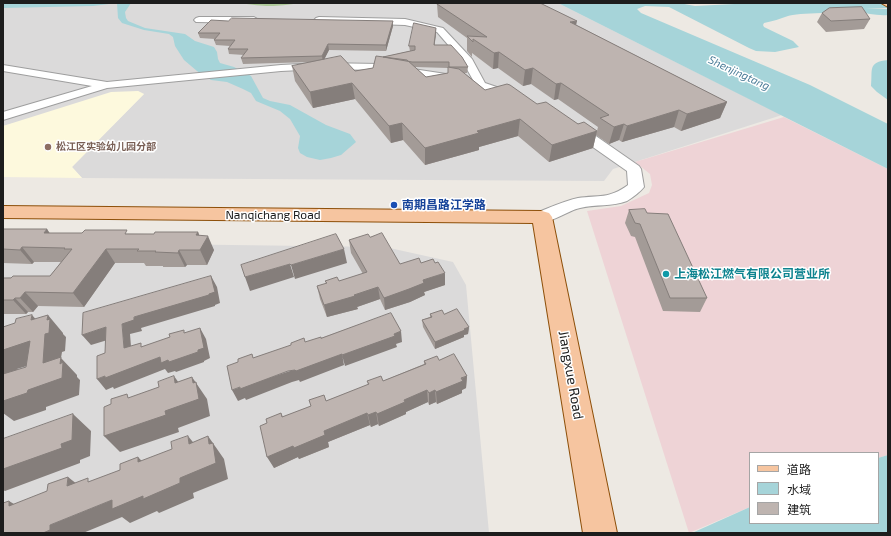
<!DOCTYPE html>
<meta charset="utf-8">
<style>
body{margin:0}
#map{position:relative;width:891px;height:536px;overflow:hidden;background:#ede9e3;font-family:"Exo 2","Noto Sans SC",sans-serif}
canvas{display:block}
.frame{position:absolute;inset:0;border:4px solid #1d1d1d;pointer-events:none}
.legend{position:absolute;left:749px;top:452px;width:130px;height:72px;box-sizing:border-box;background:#fff;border:1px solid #a5a5a5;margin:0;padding:5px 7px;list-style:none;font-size:12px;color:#1d1d1d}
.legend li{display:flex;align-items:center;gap:8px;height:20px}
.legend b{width:20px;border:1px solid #a5a5a5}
</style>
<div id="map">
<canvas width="891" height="536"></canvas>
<div class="frame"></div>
<ul class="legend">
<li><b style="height:5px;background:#f6c5a0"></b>道路</li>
<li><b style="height:11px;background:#a6d4d9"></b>水域</li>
<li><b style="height:11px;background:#beb4b0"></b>建筑</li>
</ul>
</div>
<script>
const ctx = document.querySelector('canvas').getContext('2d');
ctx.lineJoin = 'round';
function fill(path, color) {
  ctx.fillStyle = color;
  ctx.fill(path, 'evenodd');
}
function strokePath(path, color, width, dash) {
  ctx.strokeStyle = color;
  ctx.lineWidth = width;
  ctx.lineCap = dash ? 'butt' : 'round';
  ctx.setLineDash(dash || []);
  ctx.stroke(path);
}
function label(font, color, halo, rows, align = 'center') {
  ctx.font = font + ' "Exo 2","Noto Sans SC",sans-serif';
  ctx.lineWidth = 3;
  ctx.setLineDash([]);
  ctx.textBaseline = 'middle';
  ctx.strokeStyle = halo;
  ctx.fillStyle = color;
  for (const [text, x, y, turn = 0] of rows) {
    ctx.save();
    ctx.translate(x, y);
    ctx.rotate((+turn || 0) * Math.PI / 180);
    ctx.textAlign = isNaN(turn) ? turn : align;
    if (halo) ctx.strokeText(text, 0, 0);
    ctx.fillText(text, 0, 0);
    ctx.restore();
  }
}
const residential = new Path2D(`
 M 3,3 L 558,3 L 782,115 L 613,169 L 604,181 L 82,178 L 72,167 L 144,94 L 138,91 L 3,126 Z
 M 3,242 L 385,247 L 453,262 L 466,285 L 489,533 L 3,533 Z`);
const commercial = new Path2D(`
 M 784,117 L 888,169 L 888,455 L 878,458 L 878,453 L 750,453 L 750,507 L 689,533 L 587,211 L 621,206 L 649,193 L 652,185 L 650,174 L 635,162 Z`);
const education = new Path2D(`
 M 138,91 L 144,94 L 72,167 L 82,178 L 3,177 L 3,126 L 111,92 Z`);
const forest = new Path2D(`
 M 240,3 L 300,3 C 275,7 265,7 240,3 Z`);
const water = new Path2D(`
 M 3,3 L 131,3 L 125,12 L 126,18 L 128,21 L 145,28 L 185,34 L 195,41 L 214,47 L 217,52 L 218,59 L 220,63 L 234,67 L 251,76 L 263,98 L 270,101 L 290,105 L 326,125 L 350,134 L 356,142 L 341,155 L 331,158 L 320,160 L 307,157 L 300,153 L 298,148 L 300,136 L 290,119 L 280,111 L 256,101 L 251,93 L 243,89 L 227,82 L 211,80 L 197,71 L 184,60 L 175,46 L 173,37 L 169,34 L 144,30 L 122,23 L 118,18 L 117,3 L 93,6 L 3,8 Z
 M 558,3 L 679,3 L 695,6 L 754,3 L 868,3 L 865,4 L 865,8 L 888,9 L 888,15 C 877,16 867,13 857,12 C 846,12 796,13 788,16 C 780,19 773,21 764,23 L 763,25 L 764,27 L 793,41 L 799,47 L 775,52 L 756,51 L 749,48 L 669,7 L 645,6 L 637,9 L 641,13 L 810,85 L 888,124 L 888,169 Z
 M 888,60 L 888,100 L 877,92 L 871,86 C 873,70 867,62 888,60 Z
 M 888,455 L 888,533 L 692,533 L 750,507 L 750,523 L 878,523 L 878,458 Z`);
const canal = new Path2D(`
 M 841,4 L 888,4 L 888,8 L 844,8 L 840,6 Z`);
const minor = new Path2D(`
 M 199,17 L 254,17 L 259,20 L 254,23 L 196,22 L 194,20 L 196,18 Z
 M 319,17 L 405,19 L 443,28 L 472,59 L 485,83 L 517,94 L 519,97 L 517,100 L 513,101 L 477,88 L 446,80 L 380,70 L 321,69 L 281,71 L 107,88 L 3,120 L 3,112 L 92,86 L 3,71 L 3,65 L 107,82 L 281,65 L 321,63 L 380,64 L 446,74 L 473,80 L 463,62 L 437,32 L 405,25 L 316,22 L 314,20 L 316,18 Z
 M 575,124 L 580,125 L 639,166 L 641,169 L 644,187 C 640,192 632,198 627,201 C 612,207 596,204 580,208 C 566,211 551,225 536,221 L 534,217 L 536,213 C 549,208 564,201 578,198 C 599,195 609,199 628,185 L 627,171 L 570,131 L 569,128 L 570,125 Z`);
const major = new Path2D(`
 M 881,3 L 888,3 L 888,7 Z
 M 3,206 L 542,211 L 549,213 L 552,217 L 617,533 L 583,533 L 533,223 L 3,218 Z`);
const wall = new Path2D(`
 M 437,4 L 576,25 L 727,102 L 720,118 L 681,131 L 674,127 L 622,142 L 619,140 L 609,144 L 596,135 L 593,148 L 549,162 L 518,136 L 479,147 L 479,150 L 425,165 L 403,140 L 391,143 L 355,99 L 313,108 L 295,81 L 292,66 L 311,62 L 243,64 L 241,58 L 244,55 L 229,54 L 228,49 L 230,46 L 216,45 L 214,40 L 215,39 L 200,38 L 198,33 L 393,26 L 386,51 L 329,50 L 324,59 L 355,71 L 373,68 L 383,57 L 410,51 L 409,46 L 436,28 L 436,33 L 434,45 L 468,67 L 467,73 L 464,73 L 485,90 L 537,104 L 578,124 L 597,131 L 598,127 L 558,99 L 554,100 L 531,84 L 523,86 L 498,68 L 493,69 L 472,53 L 472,57 L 467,51 L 467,38 L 438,17 ZM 415,67 L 448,68 L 448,73 L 426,77 Z
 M 822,13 L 870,19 L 864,29 L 826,32 L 817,22 Z
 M 629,210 L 647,213 L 707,298 L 700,312 L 663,311 L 635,237 L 631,236 L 625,223 Z
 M 47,229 L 49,233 L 154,234 L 198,232 L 199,235 L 214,250 L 207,265 L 187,265 L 185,267 L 163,267 L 163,266 L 146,266 L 144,263 L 115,263 L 84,307 L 38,306 L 33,312 L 28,312 L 26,314 L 3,314 L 3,278 L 50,276 L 61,262 L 34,262 L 32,264 L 3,263 L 3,230 Z
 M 370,237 L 400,264 L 421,263 L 445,285 L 424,292 L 425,295 L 410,302 L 385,310 L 380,299 L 357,307 L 358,309 L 327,317 L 320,299 L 317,286 L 326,284 L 325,281 L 339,281 L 363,274 L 351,253 L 349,240 Z
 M 430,314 L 444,314 L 469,327 L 468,334 L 464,335 L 464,337 L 435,349 L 423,327 L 422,320 L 430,317 Z
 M 439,360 L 467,376 L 466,388 L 462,390 L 462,393 L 437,404 L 436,402 L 429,405 L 428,402 L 406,412 L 406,414 L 379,426 L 378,424 L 371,427 L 370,425 L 328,442 L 329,447 L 299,459 L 298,457 L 274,468 L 267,423 L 281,413 L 283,417 L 326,401 L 368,385 L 367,381 L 383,381 L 424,364 L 424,361 Z`);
const shadedWall = new Path2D(`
 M 393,21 L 393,26 L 386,51 L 386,45 Z
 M 577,21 L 574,35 L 570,22 Z
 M 436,28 L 436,33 L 434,51 L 434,45 Z
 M 328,44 L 329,50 L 323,62 L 322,56 Z
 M 499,52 L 498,68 L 493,69 L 494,53 Z
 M 533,68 L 531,84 L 523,86 L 525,70 Z
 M 352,83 L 355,99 L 313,108 L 310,92 Z
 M 561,83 L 558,99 L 554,100 L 556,84 Z
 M 727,102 L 720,118 L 681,131 L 687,114 Z
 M 679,110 L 674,127 L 622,142 L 627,126 Z
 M 520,119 L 518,136 L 479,147 L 479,150 L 425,165 L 425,148 L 477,131 Z
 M 402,123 L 403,140 L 391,143 L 389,126 Z
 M 624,124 L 619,140 L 609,144 L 614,127 Z
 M 597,131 L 593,148 L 549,162 L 552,145 Z
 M 47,229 L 57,244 L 44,233 Z
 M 198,232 L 203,244 L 208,236 L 214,250 L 207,265 L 200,250 L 196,235 Z
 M 22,247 L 34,262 L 32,264 L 20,250 Z
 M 106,249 L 115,263 L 84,307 L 73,293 Z
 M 344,249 L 347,263 L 295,279 L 291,265 Z
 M 179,250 L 187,265 L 185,267 L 178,253 Z
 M 290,264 L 294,277 L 250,291 L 245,277 Z
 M 445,273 L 445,285 L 424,292 L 425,295 L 410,302 L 385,310 L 384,298 L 423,280 Z
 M 211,276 L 217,287 L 220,303 L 215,305 L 215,306 L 141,328 L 142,331 L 130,334 L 132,359 L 124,348 L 122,324 Z
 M 378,287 L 380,299 L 357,307 L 358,309 L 327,317 L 324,305 Z
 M 25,292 L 38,306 L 33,312 L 20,298 Z
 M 15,298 L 28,312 L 26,314 L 13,300 Z
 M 32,315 L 48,333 L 47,320 L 48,315 L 63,333 L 63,334 L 66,337 L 65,351 L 62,352 L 61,358 L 77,375 L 77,377 L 80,380 L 79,395 L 46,407 L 46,410 L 14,421 L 3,413 L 3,401 L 28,390 L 43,363 L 43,361 L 17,369 L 15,388 L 3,377 L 3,350 L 31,320 Z
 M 106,327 L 114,338 L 91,345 L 82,335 Z
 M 469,327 L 468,334 L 464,335 L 464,337 L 435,349 L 435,342 Z
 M 200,328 L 206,339 L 210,358 L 204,361 L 204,362 L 176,372 L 175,371 L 168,373 L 165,369 L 114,389 L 113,387 L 106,390 L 97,379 L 160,357 L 198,350 Z
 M 401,331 L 402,342 L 396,344 L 397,347 L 345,366 L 342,355 Z
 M 342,354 L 344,365 L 300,382 L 299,380 L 292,382 L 246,400 L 245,398 L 238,401 L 232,390 Z
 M 174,376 L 186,393 L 175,383 Z
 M 467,376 L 466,388 L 462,390 L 462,393 L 437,404 L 436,392 Z
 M 192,377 L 207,399 L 210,416 L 178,428 L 179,432 L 120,452 L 104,436 L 165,411 L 193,383 Z
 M 427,390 L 428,402 L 406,412 L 406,414 L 379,426 L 377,414 L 404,400 Z
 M 435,390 L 436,402 L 429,405 L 429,393 Z
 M 376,412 L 378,424 L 371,427 L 368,415 Z
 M 367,413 L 370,425 L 328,442 L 329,447 L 299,459 L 298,457 L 274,468 L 267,457 L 324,431 Z
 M 73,414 L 91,431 L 90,456 L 80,460 L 80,463 L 5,491 L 3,490 L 3,469 L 61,444 Z
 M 188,436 L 201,452 L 189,444 Z
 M 208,436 L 224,459 L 228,479 L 193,493 L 194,498 L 159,513 L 157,511 L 130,523 L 122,517 L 83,533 L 43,533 L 50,525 L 112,500 L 180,478 L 209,444 Z
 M 138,457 L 153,473 L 138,462 Z
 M 68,477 L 87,492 L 67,486 Z
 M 9,501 L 32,515 L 9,506 Z`);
const building = new Path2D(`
 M 443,3 L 540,3 L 577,21 L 570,22 L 727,102 L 687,114 L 679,110 L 627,126 L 624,124 L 614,127 L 600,118 L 609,115 L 561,83 L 556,84 L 533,68 L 525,70 L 499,52 L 494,53 L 473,39 L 473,42 L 467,36 L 487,37 L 437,4 Z
 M 862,7 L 870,19 L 831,21 L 822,13 L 829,8 Z
 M 232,18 L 393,21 L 386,45 L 328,44 L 322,56 L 241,58 L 248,49 L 228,49 L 235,40 L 214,40 L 220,33 L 198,33 L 211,20 L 228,21 Z
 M 414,23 L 436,28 L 434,45 L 451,45 L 462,57 L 468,67 L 449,67 L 449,62 L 412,62 L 383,57 L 415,50 L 415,46 L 409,46 Z
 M 341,56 L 355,71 L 373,68 L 376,56 L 407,60 L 426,77 L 448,73 L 448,67 L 459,69 L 485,90 L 507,84 L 510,85 L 537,104 L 546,102 L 578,124 L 584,122 L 597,131 L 552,145 L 520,119 L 477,131 L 479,133 L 425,148 L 402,123 L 389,126 L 352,83 L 310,92 L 292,66 Z
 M 645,209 L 647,213 L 668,214 L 707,298 L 670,298 L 640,224 L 635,223 L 629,210 Z
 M 4,229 L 47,229 L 44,233 L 82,233 L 85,230 L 127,230 L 125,234 L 154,234 L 155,232 L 198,232 L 196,235 L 208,236 L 200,250 L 179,250 L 178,253 L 155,252 L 156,251 L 137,251 L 139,249 L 106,249 L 73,293 L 25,292 L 20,298 L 15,298 L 13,300 L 3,300 L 3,278 L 11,278 L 13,276 L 50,276 L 72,249 L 64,249 L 65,248 L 22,247 L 20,250 L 3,249 L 3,230 Z
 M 382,233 L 400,264 L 419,258 L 421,263 L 433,259 L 435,263 L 438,262 L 445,273 L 423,280 L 424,283 L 409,289 L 384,298 L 378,287 L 354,295 L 355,296 L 324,305 L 317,286 L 327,283 L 325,281 L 337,277 L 339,281 L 367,272 L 349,240 L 368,234 L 370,237 Z
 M 336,234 L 344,249 L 291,265 L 290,264 L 245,277 L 241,265 Z
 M 211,276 L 215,292 L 209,294 L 209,295 L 134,317 L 134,320 L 122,324 L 124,348 L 141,343 L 141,347 L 170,337 L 169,334 L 184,330 L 184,333 L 200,328 L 204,348 L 198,350 L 198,352 L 169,362 L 168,360 L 161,363 L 160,357 L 105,378 L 105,376 L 97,379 L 97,356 L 105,353 L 106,327 L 82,335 L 83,313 Z
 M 457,309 L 469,327 L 464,329 L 465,330 L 435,342 L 422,320 L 432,317 L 430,314 L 442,310 L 444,314 Z
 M 391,313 L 401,331 L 394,334 L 395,336 L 342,355 L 342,354 L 296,371 L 295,370 L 288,371 L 240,389 L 240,387 L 232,390 L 227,366 L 238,362 L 238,359 L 252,354 L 253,358 L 291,345 L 291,343 L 304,338 L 305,342 L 321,337 L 321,338 Z
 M 32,315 L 31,320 L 48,315 L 47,320 L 50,319 L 49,333 L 45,334 L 43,363 L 61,357 L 60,364 L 63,362 L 62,378 L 28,390 L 27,393 L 3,401 L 3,374 L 26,367 L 30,341 L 3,350 L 3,327 L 15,323 L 16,319 Z
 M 454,354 L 467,376 L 461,378 L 463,381 L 436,392 L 435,390 L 429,393 L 427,390 L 404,400 L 405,402 L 377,414 L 376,412 L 368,415 L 367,413 L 324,431 L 325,435 L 294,448 L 293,446 L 267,457 L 260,426 L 267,423 L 266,419 L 281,413 L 282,417 L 311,406 L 309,400 L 324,395 L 326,401 L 369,384 L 367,381 L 381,376 L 383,381 L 426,364 L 424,361 L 437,356 L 439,360 Z
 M 174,376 L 175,383 L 192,377 L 193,383 L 196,382 L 199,399 L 165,411 L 166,415 L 104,436 L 104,407 L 111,404 L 111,399 L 127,394 L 128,398 L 159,387 L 158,382 Z
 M 73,414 L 72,440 L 61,444 L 62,448 L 3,469 L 3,439 Z
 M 188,436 L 189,444 L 208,436 L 209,444 L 213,443 L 216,463 L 180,478 L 180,483 L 143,499 L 143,496 L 112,509 L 112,500 L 50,525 L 50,530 L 43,533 L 3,533 L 3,503 L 9,501 L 9,506 L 47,491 L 48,484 L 68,477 L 67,486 L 88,478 L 88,482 L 120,470 L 120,464 L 138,457 L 138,462 L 172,449 L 171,442 Z`);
const markers = [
 [48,147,4,"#8d6e63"],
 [394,205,4,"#1a4fb4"],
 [666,274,4,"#0f9aa8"]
];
const farEducationnames = [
 ["松江区实验幼儿园分部",56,147]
];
const farWaternames = [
 ["Shenjingtang",739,73,25]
];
const transitNames = [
 ["南期昌路江学路",402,205]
];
const streetNames = [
 ["Nanqichang Road",273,215]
];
const cultureNames = [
 ["上海松江燃气有限公司营业所",674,274]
];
const nearStreetnames = [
 ["Jiangxue Road",571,375,80]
];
fill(residential, '#dbdada');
fill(commercial, '#eed3d6');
fill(education, '#fdf9dd');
fill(forest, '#afca9a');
fill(water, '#a6d4d9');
fill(canal, '#a6d4d9');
strokePath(minor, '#9e9e9e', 2);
strokePath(major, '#8d4f09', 2);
fill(minor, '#fff');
fill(major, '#f6c5a0');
fill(wall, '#a39b97');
fill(shadedWall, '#857e7b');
fill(building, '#beb4b0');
strokePath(building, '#857e7b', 1);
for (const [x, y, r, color] of markers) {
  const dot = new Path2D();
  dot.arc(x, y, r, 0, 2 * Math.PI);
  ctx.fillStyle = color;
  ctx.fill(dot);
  strokePath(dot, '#fff', 1.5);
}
label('bold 10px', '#785e54', '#fff', farEducationnames, 'left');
label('italic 11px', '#497b97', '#fff', farWaternames);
label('bold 12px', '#164399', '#fff', transitNames, 'left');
label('12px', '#1d1d1d', '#fff', streetNames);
label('bold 12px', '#0d838f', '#fff', cultureNames, 'left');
label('14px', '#1d1d1d', '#fff', nearStreetnames);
</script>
